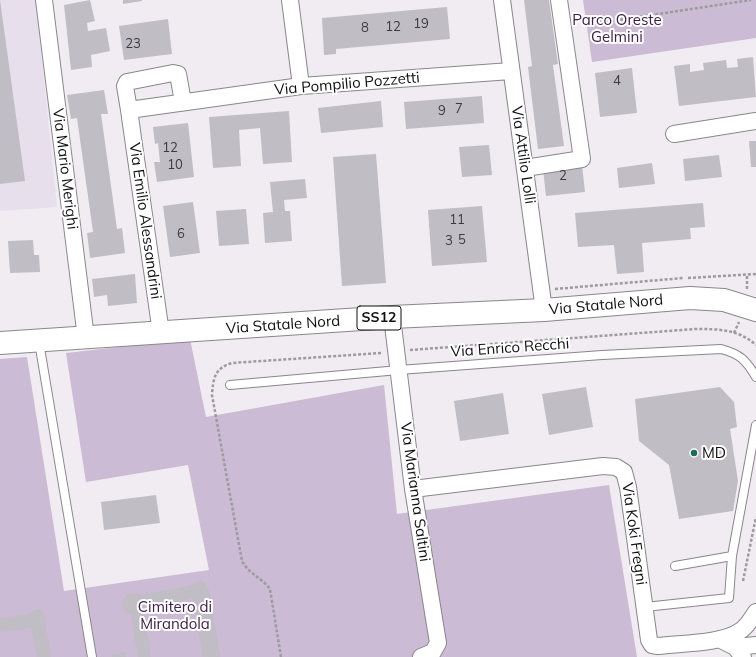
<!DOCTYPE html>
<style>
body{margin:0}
canvas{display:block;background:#f0ecf2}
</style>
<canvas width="756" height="657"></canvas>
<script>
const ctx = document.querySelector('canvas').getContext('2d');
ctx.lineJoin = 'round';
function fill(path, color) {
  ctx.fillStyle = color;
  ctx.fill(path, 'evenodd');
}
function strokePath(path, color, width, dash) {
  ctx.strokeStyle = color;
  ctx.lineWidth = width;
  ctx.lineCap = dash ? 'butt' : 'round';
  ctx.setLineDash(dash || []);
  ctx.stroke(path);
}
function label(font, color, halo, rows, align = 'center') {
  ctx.font = font + ' Mulish,sans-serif';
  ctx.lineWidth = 4;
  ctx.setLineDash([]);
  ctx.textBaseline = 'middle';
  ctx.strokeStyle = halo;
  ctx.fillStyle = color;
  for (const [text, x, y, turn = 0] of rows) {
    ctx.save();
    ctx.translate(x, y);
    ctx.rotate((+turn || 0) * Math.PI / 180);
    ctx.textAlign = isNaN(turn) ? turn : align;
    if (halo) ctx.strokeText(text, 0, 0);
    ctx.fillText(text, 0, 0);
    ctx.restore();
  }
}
const built = new Path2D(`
 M 0,0 L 36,0 L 57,207 L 0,211 Z`);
const green = new Path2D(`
 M 583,0 L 756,0 L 756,38 L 592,62 Z
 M 190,339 L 206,417 L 384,385 L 397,514 L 609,485 L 637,657 L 0,657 L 0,359 L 27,357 L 64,591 L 209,570 L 188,465 L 86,482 L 66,353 Z`);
const building = new Path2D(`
 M 0,0 L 25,181 L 0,184 Z
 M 90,0 L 95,21 L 87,23 L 88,31 L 106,28 L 110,51 L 91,55 L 92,67 L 71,70 L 64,5 Z
 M 123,0 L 142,0 L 142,1 L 123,4 Z
 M 524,0 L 549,0 L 558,64 L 553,65 L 564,146 L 538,149 L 528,67 L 532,66 Z
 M 447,7 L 450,39 L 336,49 L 336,54 L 324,55 L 322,18 Z
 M 168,19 L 172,54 L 124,60 L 119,26 Z
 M 753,57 L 756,97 L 679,106 L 674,66 L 690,64 L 690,72 L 704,70 L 703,63 L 726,60 L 727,68 L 738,67 L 737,59 Z
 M 632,68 L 637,113 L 600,117 L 595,73 Z
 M 104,90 L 108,114 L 101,114 L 117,229 L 122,228 L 125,253 L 90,258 L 87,233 L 93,232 L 77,118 L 71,119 L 67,95 Z
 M 482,96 L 484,123 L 406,129 L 404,102 Z
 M 381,101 L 383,127 L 321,133 L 318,108 Z
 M 289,111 L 292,162 L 263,164 L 260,128 L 239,130 L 241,166 L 213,168 L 209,117 Z
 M 188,123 L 194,177 L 157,182 L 154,162 L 160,162 L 158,143 L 155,144 L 153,127 Z
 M 749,141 L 756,141 L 756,167 L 751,167 Z
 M 489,145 L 492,175 L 462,177 L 459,147 Z
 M 376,154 L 386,283 L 342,286 L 333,157 Z
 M 719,155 L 722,177 L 685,181 L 683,159 Z
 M 652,163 L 655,184 L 619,188 L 617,168 Z
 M 582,165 L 585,192 L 546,196 L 543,169 Z
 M 305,179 L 307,198 L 284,200 L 285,211 L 290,211 L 292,241 L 265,243 L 263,213 L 273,212 L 270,182 Z
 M 193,202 L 200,253 L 170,257 L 163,206 Z
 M 703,203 L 705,227 L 690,228 L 691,239 L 642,243 L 644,272 L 617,274 L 614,245 L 578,247 L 575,213 Z
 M 482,206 L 487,262 L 432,266 L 428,210 Z
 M 246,209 L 249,244 L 219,246 L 216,211 Z
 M 33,240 L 34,255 L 39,255 L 40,272 L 10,273 L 8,241 Z
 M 135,274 L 137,303 L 108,306 L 107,295 L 94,297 L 92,279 Z
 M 586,387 L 593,427 L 549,435 L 542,394 Z
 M 720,387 L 734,402 L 737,427 L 730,429 L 738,481 L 733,511 L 679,519 L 669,465 L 639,441 L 635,399 Z
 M 503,393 L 509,434 L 460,441 L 454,401 Z
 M 156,495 L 160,523 L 104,530 L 101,502 Z
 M 201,580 L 206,584 L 209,591 L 220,657 L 203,657 L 193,598 L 143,609 L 151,657 L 138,657 L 131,615 L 125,612 L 122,603 L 127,594 L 133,593 L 140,595 L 189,586 Z
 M 37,609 L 42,609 L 44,615 L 51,657 L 37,657 L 31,627 L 0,632 L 0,619 L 29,614 Z
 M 125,652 L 126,657 L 112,657 L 111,655 Z`);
const path = new Path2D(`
 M 586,25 L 751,0
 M 688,278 L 756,274
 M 555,289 L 683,278
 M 747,289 L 747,275
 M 734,333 L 739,322
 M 410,350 L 695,329 C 718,329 738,329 756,345
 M 743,581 L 756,517
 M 281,657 L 270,589 C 262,578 248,573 242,561 L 212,395 C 213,378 215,368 232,363 L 381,353`);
const service = new Path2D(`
 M 39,342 L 92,657
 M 230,385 L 399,370 L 602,355 L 721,349 C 740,354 746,360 756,377
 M 675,566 L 732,556
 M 645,607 L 729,598 L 732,556 L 756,425`);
const minor = new Path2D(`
 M 44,0 L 86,338
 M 290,0 L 301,86
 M 502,0 L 544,310
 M 129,110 L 125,86 L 127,82 L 173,73 L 178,74 L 183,102
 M 674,134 L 756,121
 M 525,168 L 582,159 L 559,0
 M 392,317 L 413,489 L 438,643 L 433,652 L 421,657
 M 161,333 L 129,110 L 301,86 L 511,71
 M 413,489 L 603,466 L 616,467 L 624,472 L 628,487 L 649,640 L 652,645 L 658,646 C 680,643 722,644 740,631 C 747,627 751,619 756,612
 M 719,639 L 735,647 L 743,657
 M 735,647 L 756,645`);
const primary = new Path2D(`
 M 0,343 L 392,317 L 544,310 L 690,298 L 724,300 L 756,310`);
const markers = [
 [694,453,4,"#216a61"]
];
const numberNames = [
 ["19",421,24],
 ["12",393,27],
 ["8",365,28],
 ["23",133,44],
 ["4",617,81],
 ["7",459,109],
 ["9",442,111],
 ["12",170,148],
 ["10",175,165],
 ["2",563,176],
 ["11",457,220],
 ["6",181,234],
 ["5",462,240],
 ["3",449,241]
];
const shields = [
 [379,318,44]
];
const shieldNames = [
 ["SS12",379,318]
];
const parkNames = [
 ["Parco Oreste",617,20],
 ["Gelmini",617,37],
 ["Cimitero di",175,607],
 ["Mirandola",175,624]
];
const streetNames = [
 ["Via Pompilio Pozzetti",347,84,-5],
 ["Via Attilio Lolli",523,155,82],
 ["Via Mario Merighi",65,169,83],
 ["Via Emilio Alessandrini",145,221,82],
 ["Via Statale Nord",606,305,-5],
 ["Via Statale Nord",283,325,-4],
 ["Via Enrico Recchi",510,348,-4],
 ["Via Marianna Saltini",415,492,82],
 ["Via Koki Fregni",634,534,82]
];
const poiNames = [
 ["MD",702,453]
];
fill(built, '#e8dfed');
fill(green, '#cbbbd4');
fill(building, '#c1bdc4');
strokePath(service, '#8a868c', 10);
strokePath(minor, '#8a868c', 18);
strokePath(primary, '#8a868c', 24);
strokePath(path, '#9e9b9f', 2.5, [3, 2]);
strokePath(service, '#fff', 8);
strokePath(minor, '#fff', 16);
strokePath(primary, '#fff', 22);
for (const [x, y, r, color] of markers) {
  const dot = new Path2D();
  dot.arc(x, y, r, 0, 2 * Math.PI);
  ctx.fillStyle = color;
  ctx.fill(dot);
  strokePath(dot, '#fff', 1.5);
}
label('13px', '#3c3a3e', null, numberNames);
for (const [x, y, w] of shields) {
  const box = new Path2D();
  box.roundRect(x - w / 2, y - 12, w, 24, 3);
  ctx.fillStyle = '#fff';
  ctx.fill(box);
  strokePath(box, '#100f11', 1);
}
label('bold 14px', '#100f11', null, shieldNames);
label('15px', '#3d214a', '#fff', parkNames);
label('15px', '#100f11', '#fff', streetNames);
label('15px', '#100f11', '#fff', poiNames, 'left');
</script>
